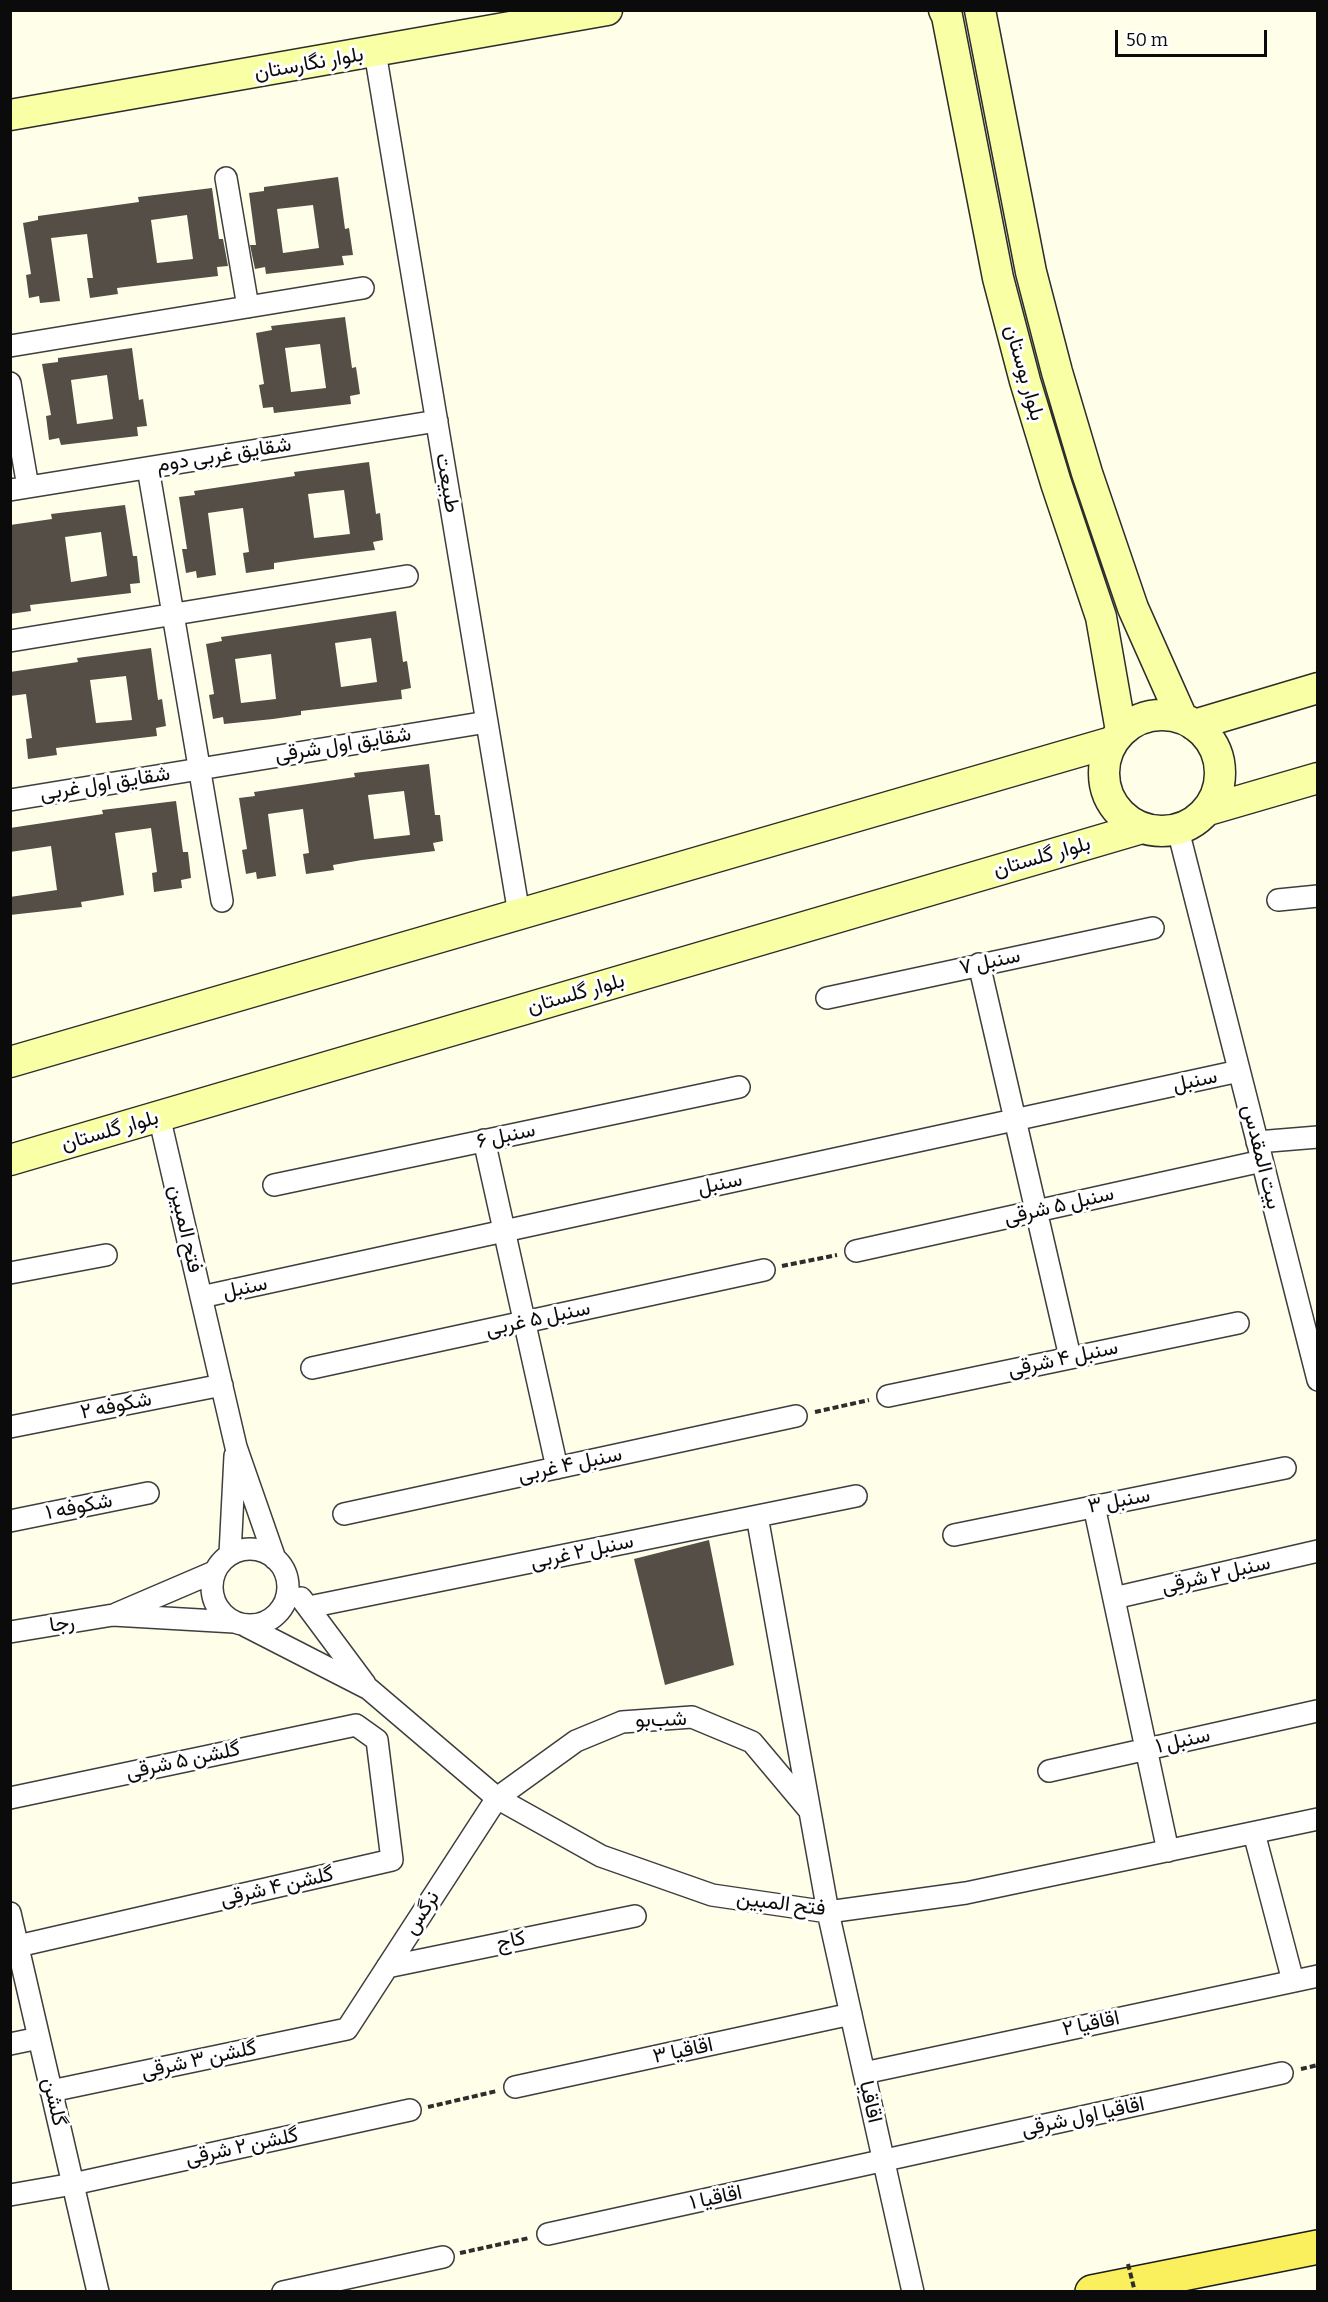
<!DOCTYPE html>
<meta charset="utf-8">
<style>
body{margin:0}
#map{position:relative;width:1328px;height:2302px;overflow:hidden;background:#ffffe9;font-family:Bitter,serif}
canvas{display:block}
.frame{position:absolute;inset:0;border:12px solid #0b0b0b;pointer-events:none}
.scale{position:absolute;left:1115px;top:30px;width:152px;height:27px;box-sizing:border-box;border:3px solid #0b0b0b;border-top:0;padding-left:8px;font-size:18px;line-height:21px;white-space:nowrap;color:#0b0b0b;-webkit-text-stroke:4px #fff;paint-order:stroke}
</style>
<div id="map">
<canvas width="1328" height="2302"></canvas>
<div class="frame"></div>
<div class="scale">50 m</div>
</div>
<script>
const ctx = document.querySelector('canvas').getContext('2d');
ctx.lineJoin = 'round';
function fill(path, color) {
  ctx.fillStyle = color;
  ctx.fill(path, 'evenodd');
}
function strokePath(path, color, width, dash) {
  ctx.strokeStyle = color;
  ctx.lineWidth = width;
  ctx.lineCap = dash ? 'butt' : 'round';
  ctx.setLineDash(dash || []);
  ctx.stroke(path);
}
function label(font, color, halo, rows, align = 'center') {
  ctx.font = font + ' Bitter,Vazirmatn,serif';
  ctx.lineWidth = 6;
  ctx.setLineDash([]);
  ctx.textBaseline = 'middle';
  ctx.strokeStyle = halo;
  ctx.fillStyle = color;
  for (const [text, x, y, turn = 0] of rows) {
    ctx.save();
    ctx.translate(x, y);
    ctx.rotate((+turn || 0) * Math.PI / 180);
    ctx.textAlign = isNaN(turn) ? turn : align;
    if (halo) ctx.strokeText(text, 0, 0);
    ctx.fillText(text, 0, 0);
    ctx.restore();
  }
}
const building = new Path2D(`
 M 338,177 L 345,229 L 349,228 L 353,255 L 342,256 L 344,265 L 266,274 L 265,267 L 255,269 L 250,245 L 256,245 L 249,193 L 264,191 L 264,187 ZM 313,205 L 319,248 L 283,253 L 277,209 Z
 M 212,188 L 219,239 L 223,239 L 228,266 L 217,267 L 218,276 L 117,288 L 118,294 L 90,298 L 87,278 L 93,278 L 87,234 L 51,238 L 60,301 L 40,303 L 39,296 L 29,298 L 26,275 L 31,274 L 23,223 L 38,220 L 38,216 L 139,202 L 138,197 ZM 187,215 L 193,259 L 157,263 L 151,220 Z
 M 345,317 L 352,368 L 356,367 L 360,394 L 350,396 L 351,404 L 274,413 L 273,407 L 263,408 L 259,385 L 264,384 L 256,333 L 272,330 L 271,326 ZM 320,344 L 326,388 L 291,392 L 285,348 Z
 M 132,348 L 139,400 L 143,399 L 147,426 L 137,427 L 138,436 L 61,445 L 59,438 L 49,440 L 46,416 L 51,415 L 42,364 L 58,362 L 58,358 ZM 107,375 L 113,419 L 77,424 L 71,380 Z
 M 369,462 L 376,514 L 380,513 L 383,540 L 373,542 L 375,550 L 302,559 L 274,563 L 274,569 L 246,573 L 243,553 L 249,552 L 243,508 L 208,513 L 216,575 L 197,578 L 196,571 L 186,573 L 182,549 L 187,549 L 179,497 L 195,495 L 194,491 L 295,476 L 294,472 ZM 344,490 L 350,534 L 314,538 L 308,494 Z
 M 125,505 L 133,556 L 137,556 L 140,583 L 130,584 L 131,593 L 30,605 L 31,611 L 10,614 L 10,525 L 52,519 L 51,514 ZM 101,532 L 107,576 L 71,582 L 65,537 Z
 M 396,611 L 403,662 L 407,661 L 411,688 L 401,690 L 402,699 L 301,711 L 301,715 L 273,719 L 224,724 L 223,717 L 213,719 L 209,695 L 214,694 L 206,644 L 222,641 L 221,637 ZM 371,638 L 377,682 L 341,687 L 335,643 ZM 271,654 L 276,699 L 241,703 L 235,659 Z
 M 151,648 L 158,700 L 162,699 L 166,726 L 156,728 L 157,736 L 56,748 L 57,755 L 28,759 L 26,739 L 32,738 L 26,694 L 10,696 L 10,672 L 78,662 L 77,658 ZM 126,676 L 132,720 L 96,723 L 90,680 Z
 M 429,764 L 435,815 L 440,815 L 443,841 L 433,843 L 435,851 L 362,860 L 333,865 L 334,870 L 306,874 L 303,854 L 309,853 L 303,809 L 268,814 L 276,876 L 257,879 L 256,872 L 246,874 L 242,850 L 247,849 L 239,798 L 255,796 L 254,792 L 355,777 L 354,773 ZM 404,791 L 410,835 L 374,839 L 368,795 Z
 M 176,801 L 183,852 L 188,852 L 191,878 L 181,880 L 182,888 L 154,892 L 152,873 L 157,872 L 151,828 L 115,833 L 124,895 L 81,902 L 82,907 L 10,915 L 10,897 L 57,890 L 51,846 L 10,852 L 10,828 L 103,814 L 102,810 Z
 M 709,1540 L 734,1665 L 665,1685 L 634,1559 Z`);
const path = new Path2D(`
 M 782,1266 L 837,1255
 M 815,1412 L 869,1400
 M 1301,2069 L 1318,2065
 M 428,2107 L 497,2091
 M 460,2253 L 529,2238`);
const street = new Path2D(`
 M 375,52 L 519,914
 M 226,178 L 248,307
 M 10,346 L 363,288
 M 10,383 L 28,487
 M 148,468 L 222,901
 M 10,490 L 437,421
 M 10,641 L 407,576
 M 10,800 L 487,722
 M 1178,830 L 1318,1380
 M 1278,900 L 1318,896
 M 979,964 L 1070,1357
 M 827,998 L 1153,928
 M 159,1116 L 236,1447 L 275,1559
 M 484,1140 L 557,1468
 M 1257,1142 L 1318,1137
 M 274,1185 L 739,1087
 M 856,1251 L 1262,1161
 M 10,1273 L 106,1255
 M 201,1297 L 1239,1071
 M 312,1368 L 764,1270
 M 888,1396 L 1238,1323
 M 10,1427 L 222,1385
 M 1094,1506 L 1168,1851
 M 344,1514 L 796,1416
 M 757,1516 L 828,1912 L 913,2292
 M 10,1521 L 148,1493
 M 954,1535 L 1285,1468
 M212 1587a38 38 0 1 1 76 0a38 38 0 1 1-76 0Z
 M 230,1554 L 235,1456
 M 301,1598 L 365,1684
 M 1114,1598 L 1318,1551
 M 309,1607 L 856,1496
 M 116,1614 L 214,1572
 M 246,1626 L 369,1689 L 497,1798 L 601,1856 L 712,1895 L 828,1912 L 966,1893 L 1318,1819
 M 10,1632 L 113,1615 L 234,1622
 M 1049,1771 L 1317,1711
 M 10,1798 L 356,1725 L 377,1740 L 392,1860 L 18,1946
 M 1254,1833 L 1293,1981
 M 10,1913 L 98,2292
 M 387,1967 L 635,1916
 M 10,2044 L 39,2038
 M 864,2073 L 1318,1976
 M 515,2087 L 851,2014
 M 51,2091 L 347,2029 L 497,1798 L 576,1741 L 622,1722 L 692,1717 L 752,1742 L 810,1811
 M 10,2195 L 73,2184 L 410,2110
 M 548,2234 L 1282,2073
 M 283,2292 L 443,2257`);
const secondary = new Path2D(`
 M 944,10 L 947,16 L 998,278 L 1025,381 L 1056,483 L 1101,617 L 1121,731
 M 980,10 L 1031,272 L 1057,372 L 1087,473 L 1133,608 L 1182,718
 M 10,115 L 607,10
 M1104 773a58 58 0 1 1 116 0a58 58 0 1 1-116 0Z
 M 1194,725 L 1318,688
 M 1208,810 L 1318,778
 M 10,1062 L 1112,742
 M 10,1160 L 1142,828`);
const primary = new Path2D(`
 M 1092,2292 L 1318,2247`);
const pathBridge = new Path2D(`
 M 1128,2264 L 1135,2292`);
const streetNames = [
 ["بلوار نگارستان",309,64,-10],
 ["بلوار بوستان",1024,373,74],
 ["شقایق غربی دوم",224,455,-9],
 ["طبیعت",447,483,80],
 ["شقایق اول شرقی",343,745,-9],
 ["شقایق اول غربی",105,784,-9],
 ["بلوار گلستان",1042,857,-16],
 ["سنبل ۷",990,962,-12],
 ["بلوار گلستان",576,994,-16],
 ["سنبل",1195,1081,-12],
 ["بلوار گلستان",110,1131,-16],
 ["سنبل ۶",506,1136,-12],
 ["بیت المقدس",1261,1157,76],
 ["سنبل",720,1184,-12],
 ["سنبل ۵ شرقی",1059,1206,-13],
 ["فتح المبین",185,1229,77],
 ["سنبل",245,1288,-12],
 ["سنبل ۵ غربی",538,1319,-12],
 ["سنبل ۴ شرقی",1063,1359,-12],
 ["شکوفه ۲",116,1406,-11],
 ["سنبل ۴ غربی",570,1465,-12],
 ["سنبل ۳",1119,1501,-11],
 ["شکوفه ۱",79,1507,-11],
 ["سنبل ۲ غربی",582,1552,-12],
 ["سنبل ۲ شرقی",1216,1575,-13],
 ["رجا",62,1624,-9],
 ["شب‌بو",661,1720,-2],
 ["سنبل ۱",1183,1741,-13],
 ["گلشن ۵ شرقی",183,1761,-12],
 ["گلشن ۴ شرقی",277,1887,-13],
 ["فتح المبین",781,1904,7],
 ["نرگس",422,1913,-57],
 ["کاج",511,1941,-12],
 ["اقاقیا ۲",1091,2024,-12],
 ["اقاقیا ۳",683,2051,-12],
 ["گلشن ۳ شرقی",199,2060,-12],
 ["گلشن",54,2102,77],
 ["اقاقیا",870,2102,77],
 ["اقاقیا اول شرقی",1083,2117,-12],
 ["گلشن ۲ شرقی",242,2147,-12],
 ["اقاقیا ۱",716,2198,-12]
];
fill(building, '#544e47');
strokePath(street, '#3e3e3e', 24);
strokePath(secondary, '#2d2d2d', 33);
strokePath(primary, '#1c1c1c', 36);
strokePath(path, '#2d2d2d', 4, [6, 3]);
strokePath(street, '#fff', 21);
strokePath(secondary, '#f8ffa4', 30);
strokePath(primary, '#faf05e', 33);
strokePath(pathBridge, '#2d2d2d', 4, [6, 3]);
label('21px', '#0b0b0b', '#fff', streetNames);
</script>
